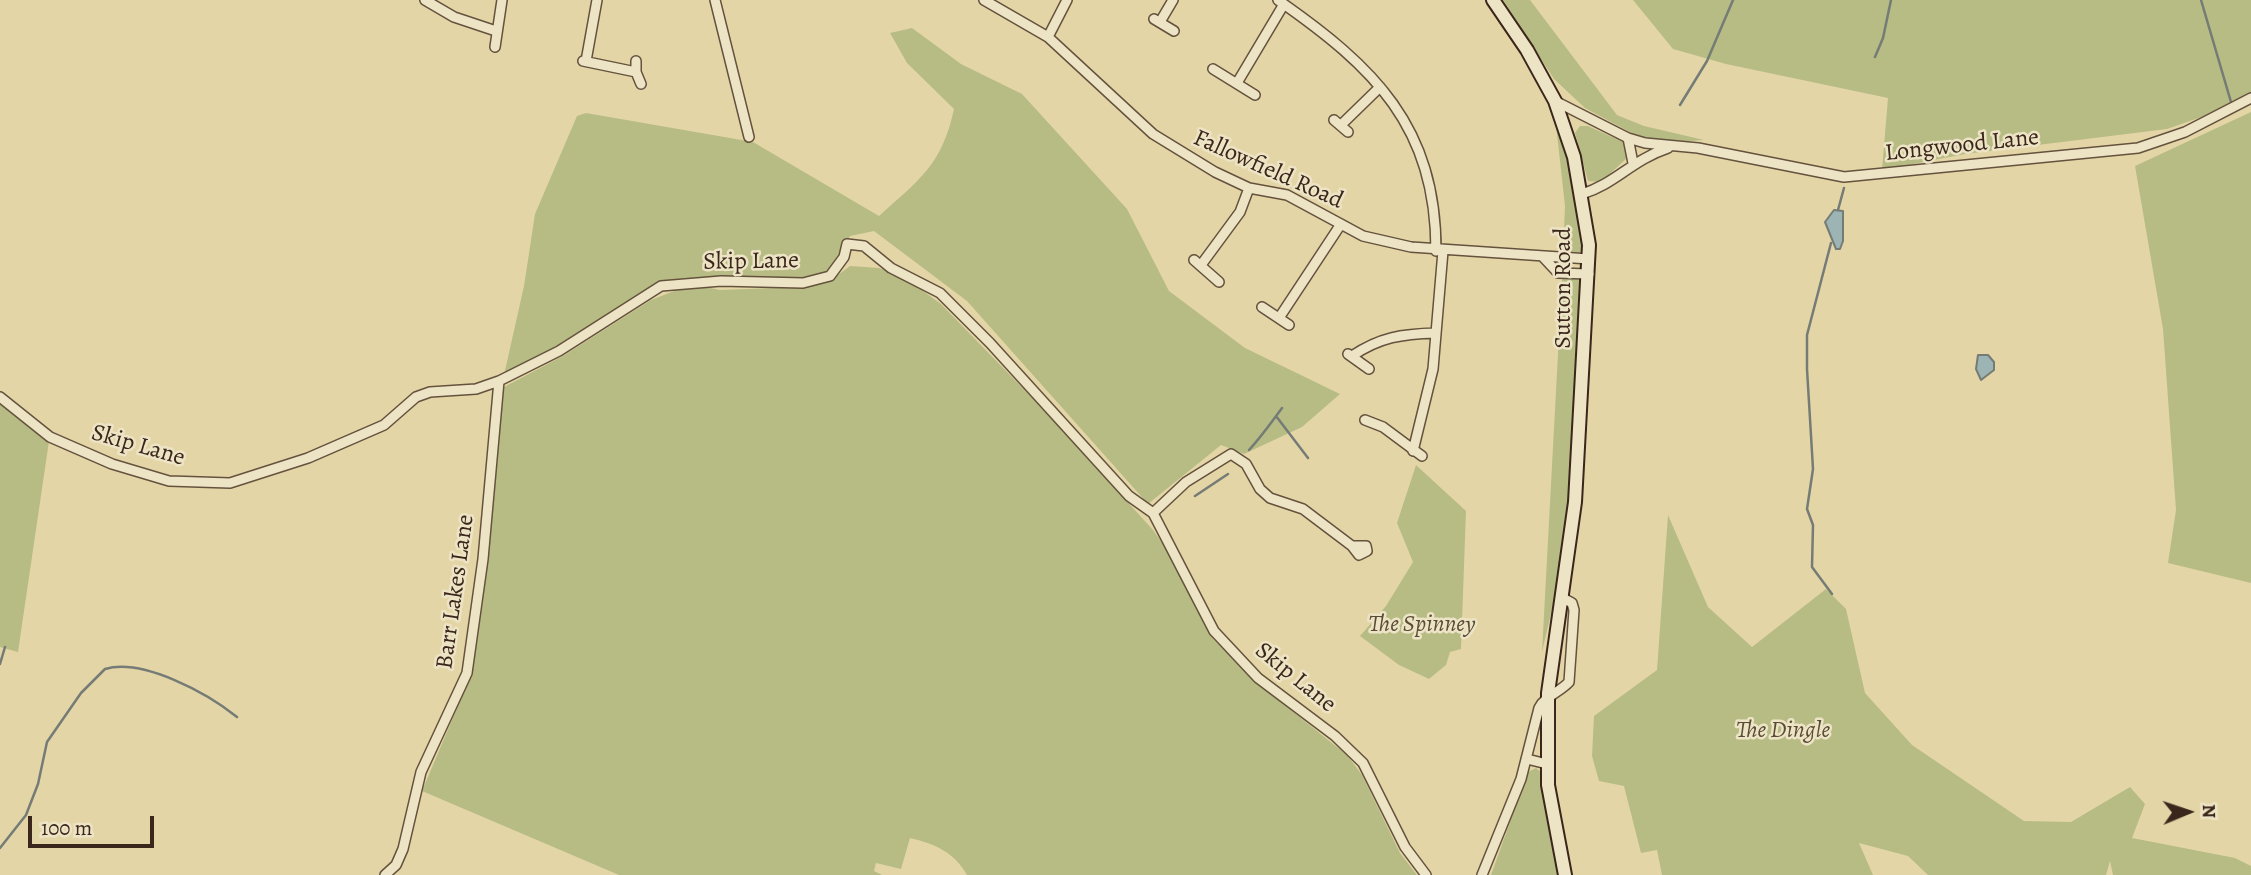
<!DOCTYPE html>
<style>
body{margin:0}
#map{position:relative;width:2251px;height:875px;overflow:hidden;background:#e4d5a7;font-family:Alegreya,serif}
canvas{display:block}
.north{position:absolute;left:2153px;top:777px;width:70px;height:70px;-webkit-text-stroke:5px #ede4c6;paint-order:stroke;rotate:88deg;font-size:19px;font-weight:700;line-height:28px;text-align:center;color:#3a261a}
.north::after{content:'';display:block;margin:auto;width:24px;height:32px;background:#3a261a;clip-path:polygon(50% 0,100% 100%,50% 72%,0 100%)}
.scale{position:absolute;left:28px;top:816px;width:126px;height:32px;box-sizing:border-box;border:4px solid #3a261a;border-top:0;padding-left:9px;font-size:21px;line-height:24px;white-space:nowrap;color:#3a261a;-webkit-text-stroke:5px #ede4c6;paint-order:stroke}
</style>
<div id="map">
<canvas width="2251" height="875"></canvas>
<div class="north">N</div>
<div class="scale">100 m</div>
</div>
<script>
const ctx = document.querySelector('canvas').getContext('2d');
ctx.lineJoin = 'round';
function fill(path, color) {
  ctx.fillStyle = color;
  ctx.fill(path, 'evenodd');
}
function strokePath(path, color, width, dash) {
  ctx.strokeStyle = color;
  ctx.lineWidth = width;
  ctx.lineCap = dash ? 'butt' : 'round';
  ctx.setLineDash(dash || []);
  ctx.stroke(path);
}
function label(font, color, halo, rows, align = 'center') {
  ctx.font = font + ' Alegreya,serif';
  ctx.lineWidth = 5;
  ctx.setLineDash([]);
  ctx.textBaseline = 'middle';
  ctx.strokeStyle = halo;
  ctx.fillStyle = color;
  for (const [text, x, y, turn = 0] of rows) {
    ctx.save();
    ctx.translate(x, y);
    ctx.rotate((+turn || 0) * Math.PI / 180);
    ctx.textAlign = isNaN(turn) ? turn : align;
    if (halo) ctx.strokeText(text, 0, 0);
    ctx.fillText(text, 0, 0);
    ctx.restore();
  }
}
const green = new Path2D(`
 M 1503,0 L 1530,0 L 1617,115 L 1644,126 L 1704,140 L 1663,143 L 1639,137 L 1585,108 L 1554,79 Z
 M 1633,0 L 2251,0 L 2251,93 L 2213,113 L 2167,129 L 1965,154 L 1882,170 L 1888,98 L 1726,64 L 1673,49 Z
 M 912,28 L 961,64 L 1022,94 L 1127,209 L 1169,291 L 1245,348 L 1340,394 L 1302,427 L 1244,454 L 1221,445 L 1148,504 L 967,301 L 874,231 L 850,236 L 828,271 L 803,279 L 664,282 L 558,348 L 504,375 L 524,286 L 535,214 L 577,116 L 586,113 L 753,142 L 879,216 C 919,180 942,165 954,109 L 907,63 L 890,33 Z
 M 2251,112 L 2251,583 L 2168,563 L 2176,510 L 2163,329 L 2135,166 Z
 M 1556,125 L 1570,168 L 1584,247 L 1579,253 L 1563,252 L 1565,206 Z
 M 1580,126 L 1588,126 L 1625,143 L 1627,158 L 1601,182 L 1588,181 L 1575,133 Z
 M 850,266 L 879,268 L 904,277 L 941,304 L 1042,408 L 1153,530 L 1174,560 L 1213,639 L 1263,688 L 1347,755 L 1362,775 L 1400,853 L 1417,875 L 967,875 C 954,852 935,844 910,838 L 901,869 L 876,863 L 874,871 L 882,875 L 619,875 L 422,791 L 471,675 L 491,529 L 502,388 L 563,356 L 651,300 L 692,284 L 720,290 L 800,287 L 831,280 Z
 M 1578,278 L 1584,280 L 1566,549 L 1542,652 L 1562,279 Z
 M 0,403 L 49,441 L 18,652 L 0,647 Z
 M 1416,465 L 1466,511 L 1461,649 L 1450,652 L 1446,665 L 1429,679 L 1399,665 L 1360,636 L 1386,606 L 1413,562 L 1397,523 Z
 M 1668,515 L 1708,607 L 1752,647 L 1826,589 L 1846,609 L 1865,693 L 1912,745 L 2024,821 L 2071,822 L 2130,787 L 2145,804 L 2132,838 L 2235,858 L 2251,866 L 2251,875 L 2113,875 L 2110,861 L 2106,875 L 1928,875 L 1908,856 L 1859,843 L 1873,875 L 1662,875 L 1657,850 L 1641,853 L 1624,786 L 1599,781 L 1592,756 L 1594,716 L 1657,670 Z
 M 1536,768 L 1542,773 L 1559,875 L 1491,875 L 1528,772 Z`);
const water = new Path2D(`
 M 1834,210 L 1843,211 L 1843,241 L 1840,249 L 1836,249 L 1825,222 Z
 M 1978,355 L 1988,355 L 1994,362 L 1994,370 L 1981,380 L 1976,369 Z`);
const stream = new Path2D(`
 M 2201,0 L 2231,102
 M 1875,57 L 1883,38 L 1891,0
 M 1680,105 L 1707,61 L 1733,0
 M 1838,210 L 1844,188
 M 1831,243 L 1807,335 L 1807,369 L 1813,469 L 1807,509 L 1813,525 L 1812,567 L 1832,594
 M 1276,416 L 1308,458
 M 1249,450 C 1261,437 1271,423 1282,408
 M 1195,496 L 1228,474
 M 0,664 L 5,647
 M 0,848 L 26,815 L 38,784 L 47,742 L 81,693 L 105,669 C 143,658 207,693 237,717`);
const minor = new Path2D(`
 M 425,0 L 454,17 L 496,31
 M 715,0 L 749,137
 M 984,0 L 1048,37 L 1153,134 L 1215,172 L 1249,188 L 1287,195 L 1363,236 L 1411,247 L 1589,259
 M 1278,0 C 1374,67 1436,126 1436,251
 M 1154,19 L 1174,31
 M 1160,22 L 1173,0
 M 1048,37 L 1067,0
 M 495,47 L 502,0
 M 583,61 L 636,72
 M 586,61 L 597,0
 M 636,61 L 636,72 L 641,84
 M 1213,69 L 1255,95
 M 1237,83 L 1284,4
 M 1555,101 L 1628,138 L 1645,143 L 1698,148 L 1844,177 L 2138,148 L 2185,132 L 2251,98
 M 1334,120 L 1348,132
 M 1342,124 L 1380,87
 M 1628,138 L 1633,163
 M 1582,194 C 1615,184 1632,160 1668,148
 M 1543,257 L 1558,273 L 1589,274
 M 1194,260 L 1219,282
 M 1201,265 L 1240,212 L 1249,188
 M 1262,307 L 1289,325
 M 1279,318 L 1341,224
 M 1348,354 L 1369,369
 M 1352,356 C 1380,337 1402,334 1436,333
 M 0,397 L 50,437 L 112,464 L 169,481 L 230,483 L 308,458 L 384,425 L 416,397 L 430,392 L 476,389 L 499,381 L 559,351 L 661,286 L 721,281 L 803,283 L 830,276 L 844,257 L 847,244 L 864,246 L 891,268 L 940,293 L 990,343 L 1129,496 L 1153,513 L 1214,631 L 1258,678 L 1335,736 L 1363,763 L 1405,847 L 1426,875
 M 1365,420 L 1383,427 L 1422,456
 M 1413,451 L 1433,369 L 1443,251
 M 1153,513 L 1186,482 L 1231,454 L 1246,464 L 1260,489 L 1270,498 L 1303,509 L 1352,546 L 1366,546 L 1367,551 L 1359,555 L 1352,546
 M 1527,759 L 1547,764
 M 385,875 L 396,865 L 403,849 L 421,772 L 467,673 L 483,559 L 499,381
 M 1482,875 L 1521,779 L 1539,708 C 1544,697 1560,692 1569,682 L 1574,610 L 1572,603 L 1561,597`);
const secondary = new Path2D(`
 M 1493,0 L 1527,50 L 1555,101 L 1574,157 L 1589,245 L 1575,502 L 1548,693 L 1548,785 L 1565,875`);
const streetNames = [
 ["Longwood Lane",1962,146,-6],
 ["Fallowfield Road",1268,170,24],
 ["Skip Lane",751,262,-1],
 ["Sutton Road",1564,288,-90],
 ["Skip Lane",138,446,16],
 ["Barr Lakes Lane",456,592,-82],
 ["Skip Lane",1295,678,39]
];
const parkNames = [
 ["The Spinney",1422,625],
 ["The Dingle",1783,731]
];
fill(green, '#b7bc85');
fill(water, '#9cb5b4');
strokePath(water, '#757c76', 2);
strokePath(stream, '#757c76', 2.5);
strokePath(minor, '#64523d', 12);
strokePath(secondary, '#3a261a', 16);
strokePath(minor, '#ede4c6', 9);
strokePath(secondary, '#ede4c6', 12);
label('24px', '#3a261a', '#ede4c6', streetNames);
label('italic 24px', '#594c35', '#ede4c6', parkNames);
</script>
